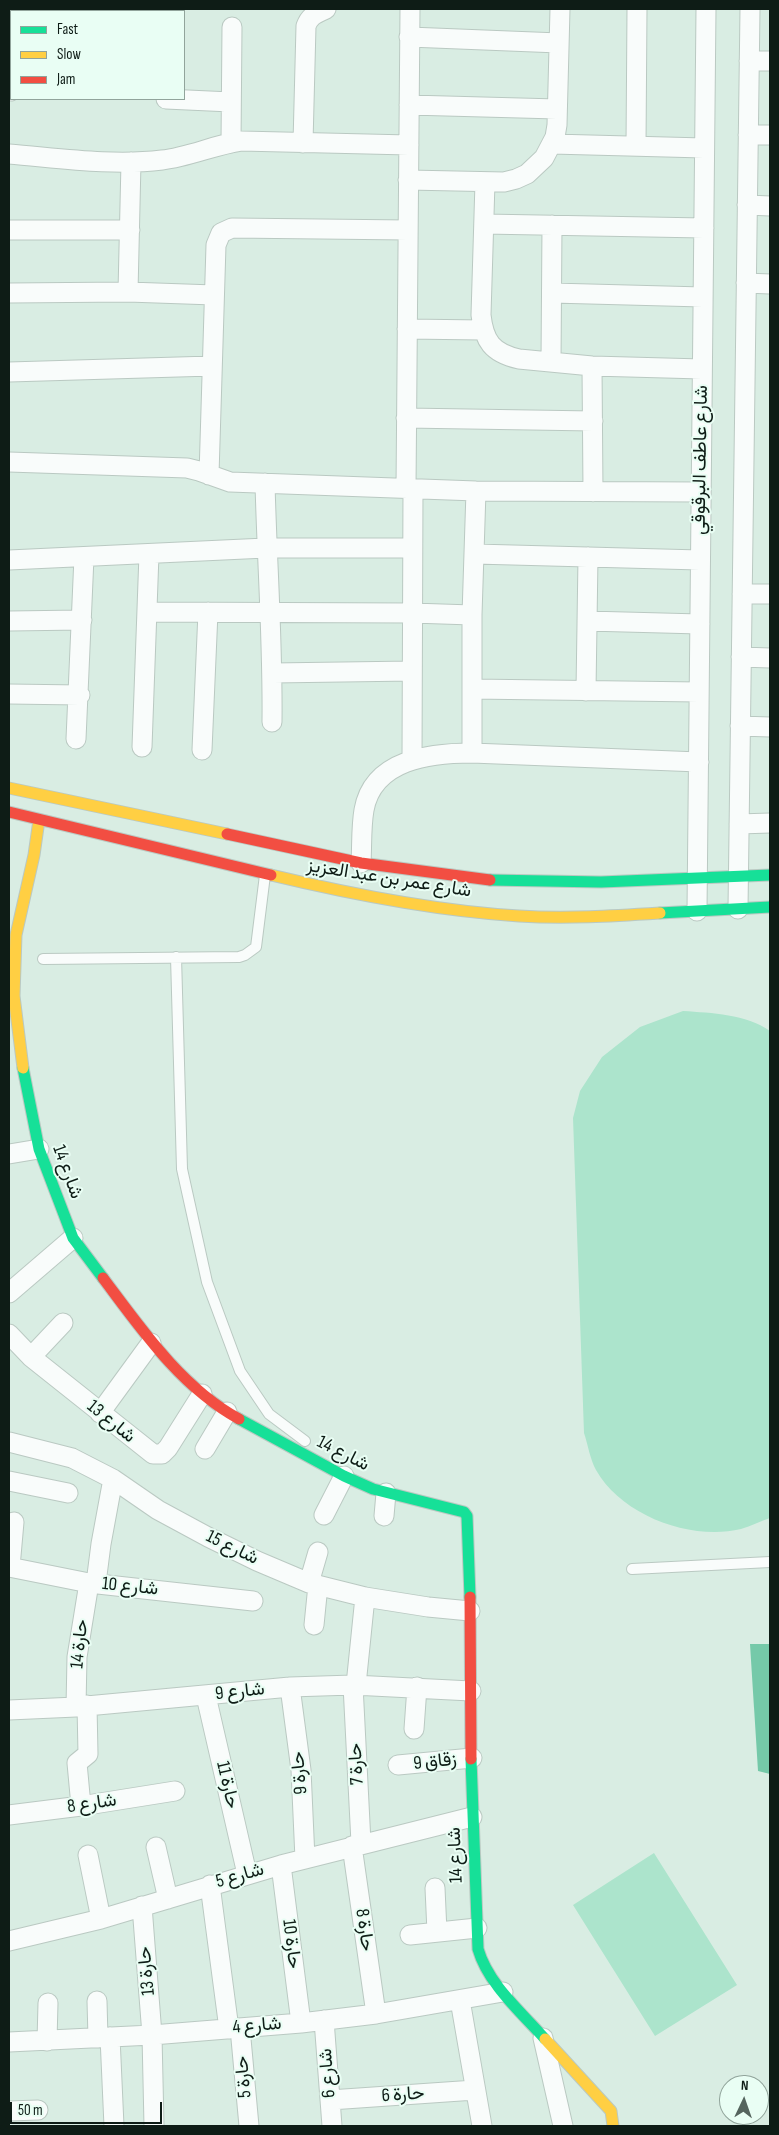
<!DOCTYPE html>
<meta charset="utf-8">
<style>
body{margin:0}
#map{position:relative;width:779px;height:2135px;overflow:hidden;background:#d9ede3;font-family:"Sofia Sans Condensed",sans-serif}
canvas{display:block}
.frame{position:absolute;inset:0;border:10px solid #0e1c16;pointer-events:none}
.legend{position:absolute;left:10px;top:10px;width:175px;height:90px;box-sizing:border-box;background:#e9fef4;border:1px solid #91a49b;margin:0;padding:6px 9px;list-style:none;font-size:15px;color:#0e1c16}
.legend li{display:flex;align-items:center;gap:10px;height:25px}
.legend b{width:25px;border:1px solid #91a49b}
.north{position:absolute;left:719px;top:2075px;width:50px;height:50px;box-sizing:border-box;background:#e9fef4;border:1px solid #91a49b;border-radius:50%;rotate:3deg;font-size:14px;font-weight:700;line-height:20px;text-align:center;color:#0e1c16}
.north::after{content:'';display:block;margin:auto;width:18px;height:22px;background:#55655e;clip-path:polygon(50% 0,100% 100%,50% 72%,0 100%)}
.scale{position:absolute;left:10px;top:2102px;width:152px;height:22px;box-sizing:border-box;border:2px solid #0e1c16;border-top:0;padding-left:6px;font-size:15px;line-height:18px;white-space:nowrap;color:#0e1c16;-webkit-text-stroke:4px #e9fef4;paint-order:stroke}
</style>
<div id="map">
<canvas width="779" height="2135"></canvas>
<div class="frame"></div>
<ul class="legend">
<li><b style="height:6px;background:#16e098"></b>Fast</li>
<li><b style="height:6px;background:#ffcf43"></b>Slow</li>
<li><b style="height:6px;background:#f24e42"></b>Jam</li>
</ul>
<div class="north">N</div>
<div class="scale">50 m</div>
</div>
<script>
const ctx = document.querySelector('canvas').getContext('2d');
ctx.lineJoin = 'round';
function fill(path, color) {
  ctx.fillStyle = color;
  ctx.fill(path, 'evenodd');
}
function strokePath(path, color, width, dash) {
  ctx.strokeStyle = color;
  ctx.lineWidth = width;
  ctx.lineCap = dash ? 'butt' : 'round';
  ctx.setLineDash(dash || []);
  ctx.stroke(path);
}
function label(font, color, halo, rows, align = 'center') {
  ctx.font = font + ' "Sofia Sans Condensed",Vazirmatn,sans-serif';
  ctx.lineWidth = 4;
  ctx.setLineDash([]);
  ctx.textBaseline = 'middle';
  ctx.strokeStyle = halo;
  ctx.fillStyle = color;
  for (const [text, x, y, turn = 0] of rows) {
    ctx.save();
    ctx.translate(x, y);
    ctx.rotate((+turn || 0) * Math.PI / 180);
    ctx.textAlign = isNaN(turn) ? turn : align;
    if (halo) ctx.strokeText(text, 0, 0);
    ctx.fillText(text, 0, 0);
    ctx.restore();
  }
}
const green = new Path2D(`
 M 683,1011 C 712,1013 746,1014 770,1031 L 770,1518 C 761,1521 751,1526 741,1529 C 691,1541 622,1516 596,1470 C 590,1459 588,1445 584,1433 L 573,1118 L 580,1091 L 602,1057 L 640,1027 Z
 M 654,1853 L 737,1985 L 655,2036 L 573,1905 Z`);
const water = new Path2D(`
 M 750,1644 L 770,1644 L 770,1774 L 758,1771 Z`);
const lane = new Path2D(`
 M 176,957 L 182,1169 L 207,1282 L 240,1371 L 269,1414 L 305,1441
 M 43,959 L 239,957 L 245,955 L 256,947 L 265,875
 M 632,1569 L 770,1562`);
const street = new Path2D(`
 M 51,11 L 51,9
 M 161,11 L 161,9
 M 409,37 L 559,43
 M 749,61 L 770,61
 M 9,90 L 11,91
 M 166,99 L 231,102
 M 409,105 L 557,109
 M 748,135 L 770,135
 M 231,143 L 232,27
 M 303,143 L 306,26 C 310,15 316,14 326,9
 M 552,144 L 704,148
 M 636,146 L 637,9
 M 9,154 C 59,158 112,166 162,160 C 189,157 214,145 241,141 L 409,145
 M 408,180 L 504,182 L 516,179 L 527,174 L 544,158 L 555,137 L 557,125 L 560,9
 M 485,182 L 481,315 C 484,341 492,353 519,359 L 592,366 L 702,369
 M 747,205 L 770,206
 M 484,224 L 704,228
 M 9,230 L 130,230
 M 746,283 L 770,284
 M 128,292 L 131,162
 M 9,293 L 128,292 L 214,295
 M 552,293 L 703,297
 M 407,329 L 483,330
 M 551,362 L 552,225
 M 592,366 L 593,492
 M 9,372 L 212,366
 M 406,418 L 593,421
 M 9,462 L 187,468 L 199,471 L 230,482 L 476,491 L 701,492
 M 209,475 L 216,245 L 221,233 L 232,228 L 408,230
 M 265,483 C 267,563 273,643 272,722
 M 406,489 L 410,9
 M 475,554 L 700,560
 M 9,560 L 266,548 L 412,548
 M 742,594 L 770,594
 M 148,612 L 412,613 L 472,615
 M 9,621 L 82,620
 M 587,621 L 700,624
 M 741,657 L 770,658
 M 273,673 L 412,671
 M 472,689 L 699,692
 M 586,691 L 588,557
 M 9,694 L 80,695
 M 740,726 L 770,727
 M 76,739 L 84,557
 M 142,747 L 149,554
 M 202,750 L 208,612
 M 472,753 L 472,615 L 476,491
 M 412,760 L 413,489
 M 739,824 L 770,823
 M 361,863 C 362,846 361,827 364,810 C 373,759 431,753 472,753 L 699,762
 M 738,909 L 750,9
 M 697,911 L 706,9
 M 9,1154 L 39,1149
 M 9,1293 L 73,1238
 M 9,1334 L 31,1357 L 153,1454 L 162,1454 L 168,1448 L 202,1394
 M 31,1357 L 63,1323
 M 100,1413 L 151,1343
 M 9,1442 L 72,1458 L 113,1479 L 158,1510 L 208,1537 L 257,1561 L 309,1583 L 365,1597 L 428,1607 L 470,1611
 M 205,1449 L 227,1412
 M 9,1481 L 68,1493
 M 324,1515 L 344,1476
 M 384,1516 L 386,1493
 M 9,1567 L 89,1583 L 253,1601
 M 10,1567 L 14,1522
 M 96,1583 L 101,1544 L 113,1479
 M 309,1583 L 318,1552
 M 314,1625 L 318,1585
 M 353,1685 L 361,1843
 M 356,1685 L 365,1597
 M 290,1687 L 301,1770 L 305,1859
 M 206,1696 L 247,1874
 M 76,1707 L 77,1657 L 89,1583
 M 9,1710 L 76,1707 L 290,1687 L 353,1685 L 471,1691
 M 414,1729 L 417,1687
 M 398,1765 L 472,1758
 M 81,1806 L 77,1763 L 88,1754 L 87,1705
 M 9,1815 L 81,1806 L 175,1791
 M 352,1846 L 376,2014
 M 156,1847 L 168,1899
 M 88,1855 L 101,1919
 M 281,1865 L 301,2023
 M 210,1885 L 229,2029
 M 435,1888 L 437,1932
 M 142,1906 L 152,2035 L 154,2126
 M 410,1935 L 477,1928
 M 9,1941 L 101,1919 L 281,1865 L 472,1817
 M 460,2000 L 482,2126
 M 97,2001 L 98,2038
 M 324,2020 L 332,2126
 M 240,2028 L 249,2126
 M 110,2037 L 114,2126
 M 543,2038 L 563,2126
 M 47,2041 L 48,2003
 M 9,2042 L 152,2035 L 301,2023 L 376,2014 L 503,1992
 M 330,2100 L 475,2090
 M 9,2111 L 38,2110`);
const fast = new Path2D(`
 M 490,880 L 601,882 L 770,875
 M 660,913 L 770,907
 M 23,1068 L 39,1149 L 73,1238 L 103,1278
 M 239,1419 L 344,1476 L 373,1489 L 464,1512 L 467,1516 L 470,1597
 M 471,1759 L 478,1949 C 488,1984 521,2012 545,2039`);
const slow = new Path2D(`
 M 9,788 L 227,834
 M 271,875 C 350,894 438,911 519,916 C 566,919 613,916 660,913
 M 23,1068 L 14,996 L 16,935 L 34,855 L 39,820
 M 545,2039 L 611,2111 L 613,2126`);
const jam = new Path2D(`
 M 9,812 L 271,875
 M 227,834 L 361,863 L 490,880
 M 103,1278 C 142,1330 181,1387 239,1419
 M 470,1597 L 471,1759`);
const streetNames = [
 ["شارع عاطف البرقوقي",701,460,-89],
 ["شارع عمر بن عبد العزيز",389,879,9],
 ["شارع 14",67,1172,70],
 ["شارع 13",111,1422,39],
 ["شارع 14",343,1454,27],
 ["شارع 15",232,1548,26],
 ["شارع 10",130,1587,6],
 ["حارة 14",80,1644,-84],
 ["شارع 9",240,1692,-6],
 ["زقاق 9",435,1762,-6],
 ["حارة 7",357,1764,-93],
 ["حارة 9",300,1773,-95],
 ["حارة 11",227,1785,77],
 ["شارع 8",92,1804,-8],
 ["شارع 14",456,1855,-92],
 ["شارع 5",240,1876,-16],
 ["حارة 8",364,1930,82],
 ["حارة 10",291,1944,83],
 ["حارة 13",147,1971,-95],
 ["شارع 4",257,2026,-5],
 ["شارع 6",328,2073,-94],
 ["حارة 5",244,2077,-95],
 ["حارة 6",403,2095,-4]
];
fill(green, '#ace4cc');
fill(water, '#75c9a9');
strokePath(lane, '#bac9c2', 12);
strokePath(street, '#bac9c2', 21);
strokePath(fast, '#bac9c2', 13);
strokePath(slow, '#bac9c2', 13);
strokePath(jam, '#bac9c2', 13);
strokePath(lane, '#f9fcfb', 10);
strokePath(street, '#f9fcfb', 19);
strokePath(fast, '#16e098', 11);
strokePath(slow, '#ffcf43', 11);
strokePath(jam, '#f24e42', 11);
label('19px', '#0e1c16', '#e9fef4', streetNames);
</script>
